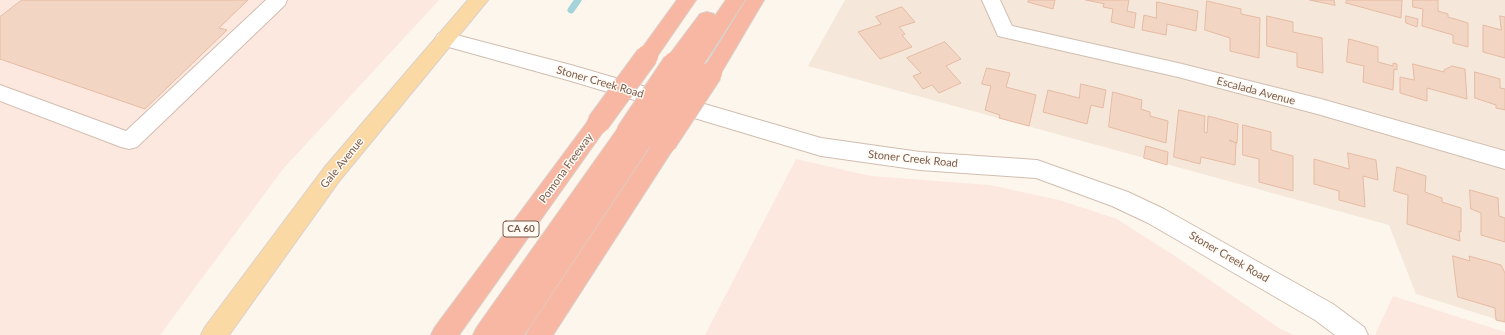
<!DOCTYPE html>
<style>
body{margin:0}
canvas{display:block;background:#fdf6ec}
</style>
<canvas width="1505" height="335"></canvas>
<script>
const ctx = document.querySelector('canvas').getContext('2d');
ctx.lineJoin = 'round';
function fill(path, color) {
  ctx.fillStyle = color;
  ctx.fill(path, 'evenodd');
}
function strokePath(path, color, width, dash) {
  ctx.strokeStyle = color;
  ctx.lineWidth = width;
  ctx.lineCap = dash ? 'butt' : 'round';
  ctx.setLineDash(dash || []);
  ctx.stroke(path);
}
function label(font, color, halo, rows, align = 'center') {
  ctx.font = font + ' Lato,sans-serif';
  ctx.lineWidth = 3;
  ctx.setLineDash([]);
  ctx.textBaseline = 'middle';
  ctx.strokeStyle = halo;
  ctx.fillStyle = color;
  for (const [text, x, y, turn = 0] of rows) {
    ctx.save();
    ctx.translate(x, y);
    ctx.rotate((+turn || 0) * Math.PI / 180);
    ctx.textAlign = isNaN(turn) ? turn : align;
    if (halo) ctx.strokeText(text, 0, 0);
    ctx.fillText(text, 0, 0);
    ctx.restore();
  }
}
const residential = new Path2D(`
 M 845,0 L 1505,0 L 1505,322 L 1416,294 L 1389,225 L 808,66 Z`);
const commercial = new Path2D(`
 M 0,0 L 439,0 L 283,169 L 160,335 L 0,335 Z
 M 796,159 L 871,176 L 990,185 L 1059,200 L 1117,219 L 1178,258 L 1279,328 L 1294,335 L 705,335 Z
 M 1393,296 L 1505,332 L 1505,335 L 1375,335 Z`);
const stream = new Path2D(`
 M 571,10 L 578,0`);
const building = new Path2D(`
 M 22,0 L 248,0 L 219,28 L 227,30 L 145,109 L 0,59 L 0,17 Z
 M 1029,0 L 1055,0 L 1053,9 L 1028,2 Z
 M 1086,0 L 1129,0 L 1127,11 L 1136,13 L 1134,28 L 1111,22 L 1113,9 L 1103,7 L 1104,4 Z
 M 1310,0 L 1334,0 L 1335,5 Z
 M 1347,0 L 1402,0 L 1401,18 L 1346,3 Z
 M 1413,0 L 1438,0 L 1438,11 L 1448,14 L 1448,17 L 1468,23 L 1468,47 L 1453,43 L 1453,35 L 1422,26 L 1423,9 L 1413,7 Z
 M 1207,1 L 1241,9 L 1241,14 L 1260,18 L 1259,58 L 1230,51 L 1230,38 L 1205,30 Z
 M 1157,2 L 1198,11 L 1196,31 L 1167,24 L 1166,35 L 1142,30 L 1144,15 L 1156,18 Z
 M 902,7 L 915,22 L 899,27 L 905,34 L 902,35 L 912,47 L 880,59 L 858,32 L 881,24 L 876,17 Z
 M 1267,16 L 1293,22 L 1293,32 L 1322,38 L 1323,73 L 1297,67 L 1297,53 L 1267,46 Z
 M 1406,16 L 1418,19 L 1417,27 L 1406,23 Z
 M 1500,16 L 1505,17 L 1505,58 L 1483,52 L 1483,25 L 1501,30 Z
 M 1349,39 L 1378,47 L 1378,62 L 1393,66 L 1393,63 L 1397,64 L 1397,70 L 1394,69 L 1393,90 L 1363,82 L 1364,66 L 1347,62 Z
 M 945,42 L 961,59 L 946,66 L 961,83 L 939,93 L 932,85 L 923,89 L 913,76 L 921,73 L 907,58 Z
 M 1413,64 L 1444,72 L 1444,70 L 1452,66 L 1465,69 L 1467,99 L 1427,88 L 1427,101 L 1400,93 L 1400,77 L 1414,80 Z
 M 987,68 L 1010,73 L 1006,87 L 1036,95 L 1029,126 L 999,118 L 1000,115 L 985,110 L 991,86 L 982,84 Z
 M 1475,72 L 1500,79 L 1500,88 L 1505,89 L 1505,110 L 1496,108 L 1496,105 L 1475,98 Z
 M 1081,84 L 1106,90 L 1103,108 L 1091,105 L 1087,124 L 1043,112 L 1048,90 L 1079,98 Z
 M 1113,92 L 1142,100 L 1141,109 L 1150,112 L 1150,116 L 1168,121 L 1166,143 L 1109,127 Z
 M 1179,110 L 1205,116 L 1204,132 L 1207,133 L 1208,116 L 1238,124 L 1237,143 L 1229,140 L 1236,143 L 1235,165 L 1201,157 L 1200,164 L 1174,157 Z
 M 1243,125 L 1271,132 L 1271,150 L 1293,156 L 1293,191 L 1259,182 L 1259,159 L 1243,155 Z
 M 1146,146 L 1168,152 L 1167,165 L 1144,158 Z
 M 1348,153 L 1376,160 L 1378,180 L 1363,176 L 1365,207 L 1339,200 L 1339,191 L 1314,184 L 1314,159 L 1349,169 Z
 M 1397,167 L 1426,176 L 1425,192 L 1442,198 L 1442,202 L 1461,208 L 1461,232 L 1459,231 L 1460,241 L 1407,224 L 1408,195 L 1394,191 Z
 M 1470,190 L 1498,198 L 1499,216 L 1505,218 L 1505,242 L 1481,235 L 1481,213 L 1471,209 Z
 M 1453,256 L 1470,261 L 1469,256 L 1501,265 L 1505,273 L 1505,322 L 1496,320 L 1495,308 L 1458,297 Z`);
const minor = new Path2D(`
 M 266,0 L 287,0 L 285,5 L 137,147 L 129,149 L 121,147 L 0,101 L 0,85 L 126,131 Z
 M 982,0 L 1000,0 L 1012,26 L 1178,63 L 1321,99 L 1505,151 L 1505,169 L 1321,115 L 1178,77 L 998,36 Z
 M 445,32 L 571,65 L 821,138 L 920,152 L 1037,160 L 1128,192 L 1164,209 L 1333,304 L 1364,327 L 1368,335 L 1335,335 L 1315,320 L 1148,223 L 1112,206 L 1036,178 L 920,170 L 821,156 L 571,81 L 438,44 L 435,39 L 438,34 Z`);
const major = new Path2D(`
 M 468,0 L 488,0 L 340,180 L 229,335 L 201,335 L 205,327 L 324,168 Z`);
const highway = new Path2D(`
 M 677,0 L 696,0 L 654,61 L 647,63 L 640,61 L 637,56 L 640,51 Z
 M 726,0 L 745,0 L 698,73 L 691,75 L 684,73 L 681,68 L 674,70 L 667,68 L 664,63 L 667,58 L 700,14 L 707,12 L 714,14 L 715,16 Z
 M 746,0 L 764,0 L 718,78 L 711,81 L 704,78 L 701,73 Z
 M 598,115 L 605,117 L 609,123 L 605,129 L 459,335 L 431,335 L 435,327 L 591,117 Z
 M 627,125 L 635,127 L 637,132 L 645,129 L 653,131 L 656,137 L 524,335 L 473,335 L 477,327 L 619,127 Z
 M 665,134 L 673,137 L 676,143 L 673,149 L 553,335 L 526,335 L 530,327 L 657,137 Z`);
const highwayBridge = new Path2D(`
 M 598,123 L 647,56
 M 627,133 L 674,63
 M 645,137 L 691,68
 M 665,143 L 711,73`);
const shields = [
 [521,229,36]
];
const shieldNames = [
 ["CA 60",521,229]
];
const streetNames = [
 ["Stoner Creek Road",600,82,16],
 ["Escalada Avenue",1256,91,15],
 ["Stoner Creek Road",913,159,6],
 ["Gale Avenue",342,163,-51],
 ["Pomona Freeway",566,168,-54],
 ["Stoner Creek Road",1229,257,30]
];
fill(residential, '#f5e8da');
fill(commercial, '#fde8e0');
strokePath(stream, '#a5d3da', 7);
fill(building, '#f3d5c3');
strokePath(building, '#e6bba3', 1);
strokePath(minor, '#d1beb0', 2);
strokePath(major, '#dad1cd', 2);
strokePath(highway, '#dad1cd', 2);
fill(minor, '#fff');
fill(major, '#fbd9a5');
fill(highway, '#f7b7a3');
strokePath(highwayBridge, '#dad1cd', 24, []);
strokePath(highwayBridge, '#f7b7a3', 22);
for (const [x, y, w] of shields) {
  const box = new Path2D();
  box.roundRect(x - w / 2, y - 8, w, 16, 3);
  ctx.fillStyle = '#fffaf3';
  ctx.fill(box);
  strokePath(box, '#7a5c4d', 1);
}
label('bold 10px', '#7a5c4d', null, shieldNames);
label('11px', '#7a5c4d', '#fffaf3', streetNames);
</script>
